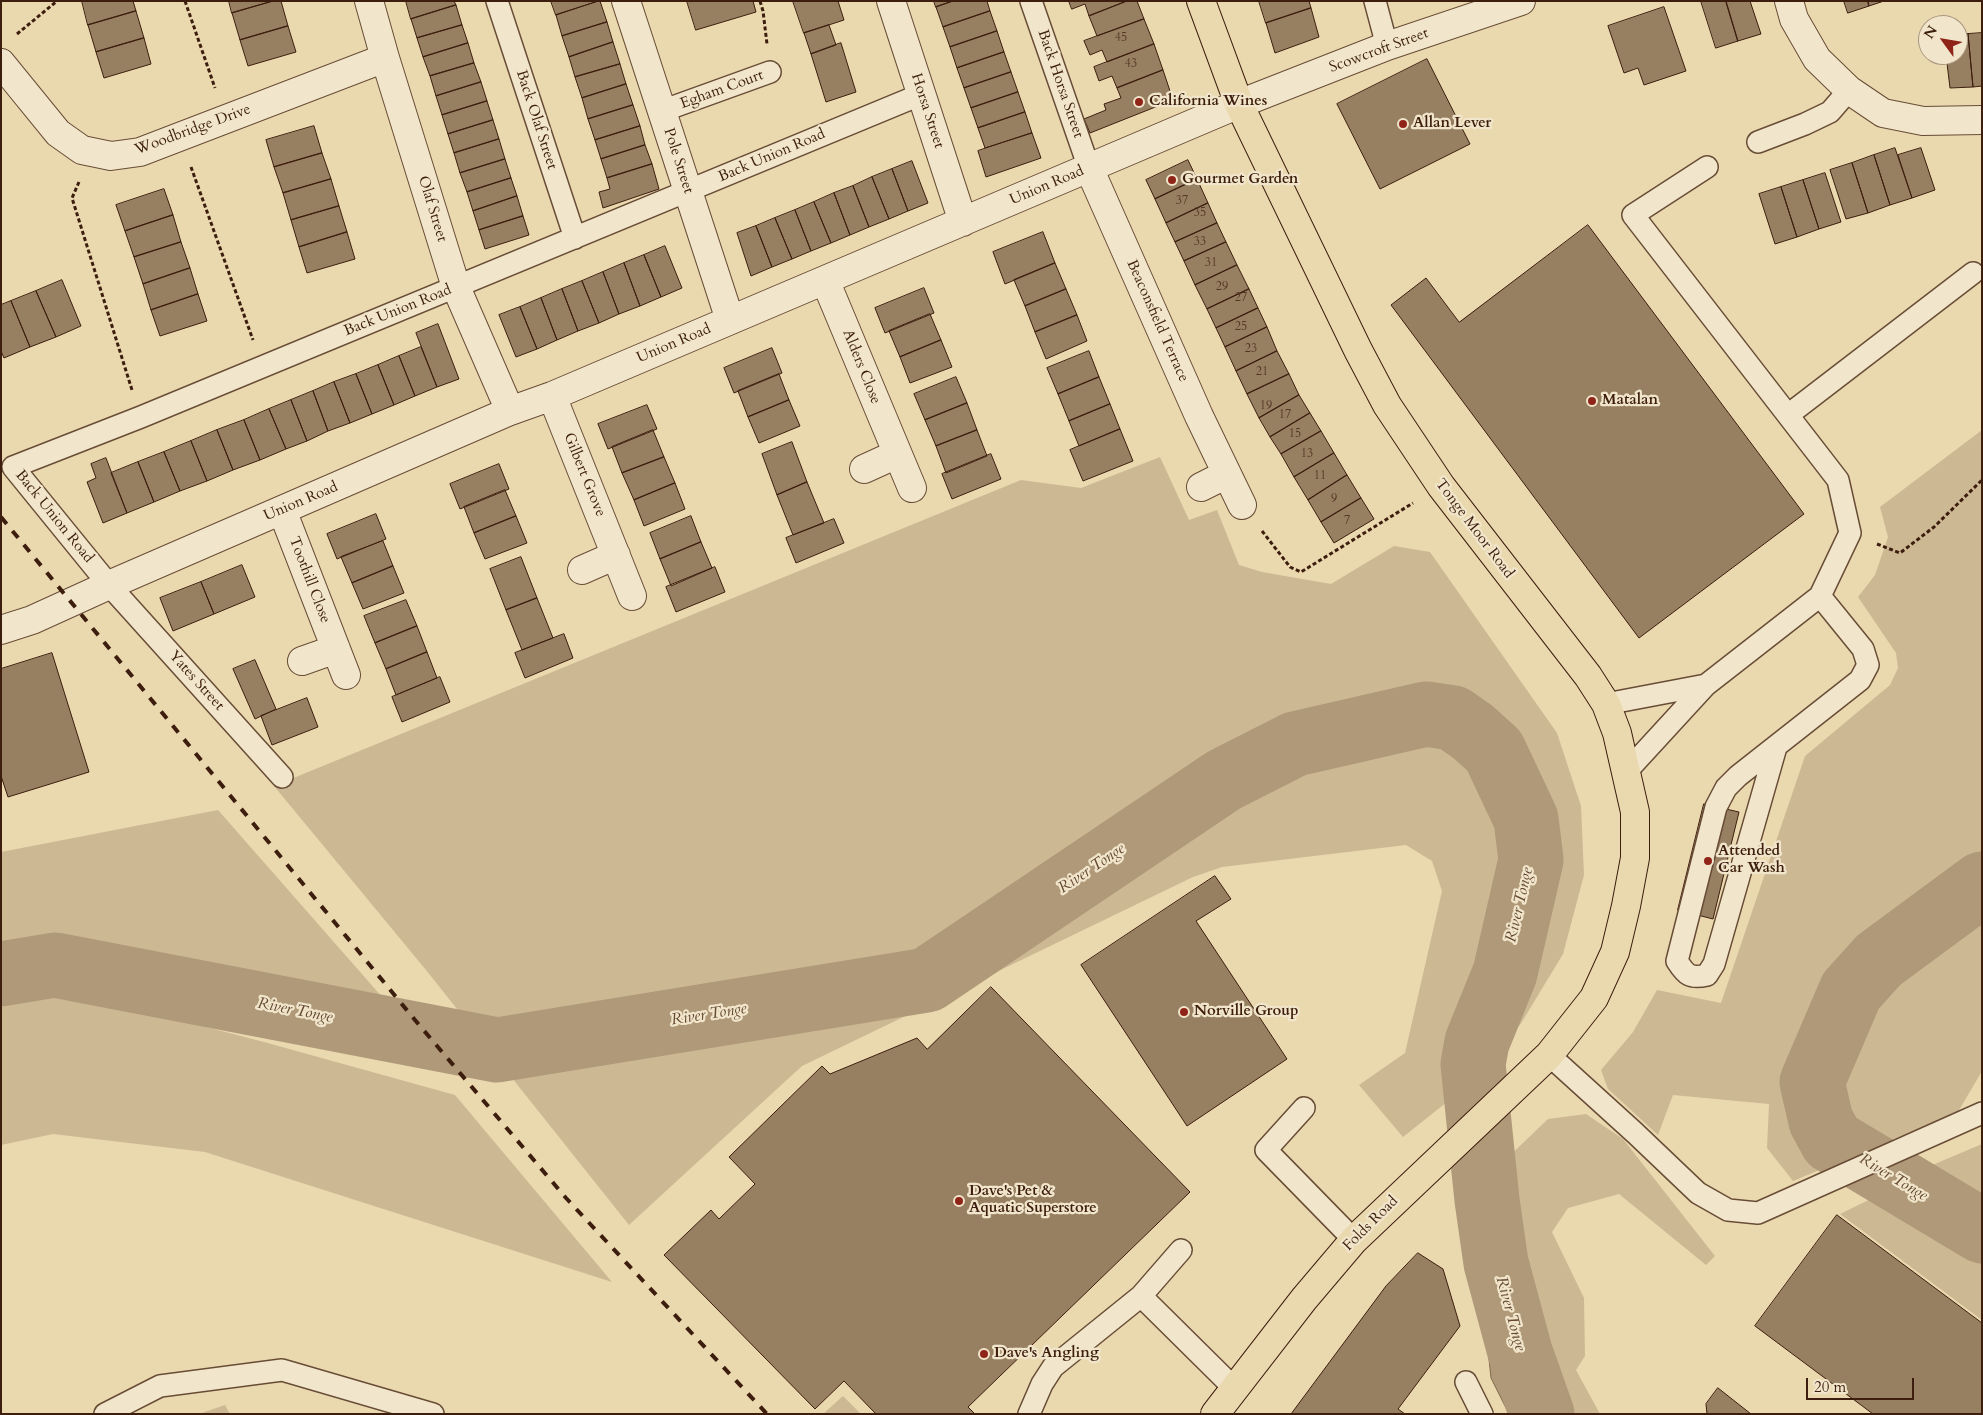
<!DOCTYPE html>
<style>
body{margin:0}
#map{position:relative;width:1983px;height:1415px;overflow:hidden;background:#ead8af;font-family:Cardo,serif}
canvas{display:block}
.frame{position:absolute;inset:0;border:2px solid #3d1e0e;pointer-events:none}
.north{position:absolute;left:1918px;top:15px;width:50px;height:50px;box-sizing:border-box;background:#f1e6cb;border:1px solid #a9967f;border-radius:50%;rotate:302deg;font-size:14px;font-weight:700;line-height:20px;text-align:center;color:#3d1e0e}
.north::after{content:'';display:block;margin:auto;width:18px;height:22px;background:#8f2418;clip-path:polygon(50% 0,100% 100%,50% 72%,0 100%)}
.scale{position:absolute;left:1806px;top:1378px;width:108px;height:22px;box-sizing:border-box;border:2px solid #3d1e0e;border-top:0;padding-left:6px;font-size:15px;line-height:18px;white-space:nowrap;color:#3d1e0e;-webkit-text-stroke:4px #f1e6cb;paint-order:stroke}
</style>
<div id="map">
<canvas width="1983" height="1415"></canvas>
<div class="frame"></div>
<div class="north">N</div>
<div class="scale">20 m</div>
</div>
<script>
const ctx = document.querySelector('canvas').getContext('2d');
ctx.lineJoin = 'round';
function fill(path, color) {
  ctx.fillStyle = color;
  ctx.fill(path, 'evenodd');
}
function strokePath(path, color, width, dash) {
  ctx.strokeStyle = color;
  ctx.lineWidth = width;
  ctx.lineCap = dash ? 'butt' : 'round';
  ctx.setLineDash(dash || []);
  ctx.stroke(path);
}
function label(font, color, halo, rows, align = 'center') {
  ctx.font = font + ' Cardo,serif';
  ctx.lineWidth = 4.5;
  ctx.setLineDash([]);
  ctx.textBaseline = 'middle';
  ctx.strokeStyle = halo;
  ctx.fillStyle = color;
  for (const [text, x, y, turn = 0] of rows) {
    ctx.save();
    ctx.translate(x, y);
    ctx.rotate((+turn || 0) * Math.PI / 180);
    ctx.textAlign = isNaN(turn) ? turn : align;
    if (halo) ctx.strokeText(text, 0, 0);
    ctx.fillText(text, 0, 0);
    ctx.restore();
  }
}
const green = new Path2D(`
 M 1982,430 L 1982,1071 L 1958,1112 L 1793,1181 L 1767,1148 L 1769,1104 L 1673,1095 L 1658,1135 L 1608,1089 L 1601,1070 L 1633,1032 L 1657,990 L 1721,1003 L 1805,756 L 1890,685 L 1898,668 L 1896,653 L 1858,597 L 1875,575 L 1888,537 L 1880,507 Z
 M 1160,457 L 1189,520 L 1217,510 L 1239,565 L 1262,572 L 1331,584 L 1394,546 L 1430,552 L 1557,733 L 1581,806 L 1584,875 L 1563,954 L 1520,1025 L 1447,1102 L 1403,1137 L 1359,1085 L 1405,1053 L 1442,891 L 1432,861 L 1406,845 L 1222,867 L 1193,877 L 802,1066 L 629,1225 L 426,970 L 274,786 L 1021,480 L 1081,488 Z
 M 218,810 L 390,1006 L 220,973 L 95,955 L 1,964 L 1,852 Z
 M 52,987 L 264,1042 L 455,1095 L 612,1282 L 205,1152 L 53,1134 L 1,1145 L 1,998 Z
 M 1586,1114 L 1623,1139 L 1715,1256 L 1706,1265 L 1619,1194 L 1568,1208 L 1552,1232 L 1584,1298 L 1585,1356 L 1576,1370 L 1600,1414 L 1564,1414 L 1555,1395 L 1518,1255 L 1498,1167 L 1548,1119 Z
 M 1982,1144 L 1982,1215 L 1911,1174 Z
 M 1881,1194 L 1982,1259 L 1982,1320 L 1840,1214 Z
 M 843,1396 L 861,1414 L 823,1414 Z
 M 225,1405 L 230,1414 L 199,1414 Z`);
const water = new Path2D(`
 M 1498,1167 L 1518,1255 L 1555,1395 L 1564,1414 L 1509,1414 L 1491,1378 L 1485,1321 L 1457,1209 Z
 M 1911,1174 L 1982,1215 L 1982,1259 L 1881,1194 Z`);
const river = new Path2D(`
 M 1982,884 L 1879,960 L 1851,991 L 1812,1082 L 1821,1121 L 1832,1141 L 1982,1231
 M 1,974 L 55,965 L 497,1050 L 927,980 L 1224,780 L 1295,744 L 1426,714 L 1453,718 L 1473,732 L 1494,751 L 1526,819 L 1531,860 L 1505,973 L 1477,1042 L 1473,1064 L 1487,1200 L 1496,1263 L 1520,1352 L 1542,1414`);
const building = new Path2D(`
 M 82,1 L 133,1 L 136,11 L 88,25 Z
 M 229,1 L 273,1 L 232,13 Z
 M 273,1 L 281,1 L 288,26 L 240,40 L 232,13 Z
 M 406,1 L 454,1 L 456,5 L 411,19 Z
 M 551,1 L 598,1 L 556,15 Z
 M 600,1 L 607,22 L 562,36 L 556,15 Z
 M 687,1 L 753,1 L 756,12 L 696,30 Z
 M 793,1 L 838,1 L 844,20 L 804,33 Z
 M 934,1 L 953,1 L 936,7 Z
 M 953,1 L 987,1 L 990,11 L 943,27 L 936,7 Z
 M 1069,1 L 1127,1 L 1089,16 L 1085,4 L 1072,9 Z
 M 1127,1 L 1137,1 L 1144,19 L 1097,36 L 1089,16 Z
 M 1259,1 L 1309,1 L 1311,8 L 1266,23 Z
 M 1701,1 L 1726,1 L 1738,41 L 1716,48 Z
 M 1726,1 L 1750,1 L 1761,34 L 1738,41 Z
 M 1844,1 L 1868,1 L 1869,6 L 1848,13 Z
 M 1868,1 L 1884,1 L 1869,6 Z
 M 456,5 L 462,25 L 417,38 L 411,19 Z
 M 1664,7 L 1686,71 L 1644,85 L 1638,68 L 1624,73 L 1608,26 Z
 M 1311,8 L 1319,37 L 1275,53 L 1266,23 Z
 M 136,11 L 144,38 L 96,52 L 88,25 Z
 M 990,11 L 997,31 L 950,47 L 943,27 Z
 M 1144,19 L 1154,44 L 1107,62 L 1102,50 L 1090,55 L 1084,41 Z
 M 607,22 L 613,42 L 569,57 L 562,36 Z
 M 462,25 L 468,43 L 423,57 L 417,38 Z
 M 829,25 L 836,45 L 811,54 L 804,33 Z
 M 288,26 L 296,52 L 248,66 L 240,40 Z
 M 997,31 L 1004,52 L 957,68 L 950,47 Z
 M 1982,33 L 1982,86 L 1973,87 L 1968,34 Z
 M 1968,34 L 1973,87 L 1950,88 L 1946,55 L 1958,55 L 1958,35 Z
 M 144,38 L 151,64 L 104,78 L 96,52 Z
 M 613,42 L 620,64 L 575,77 L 569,57 Z
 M 468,43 L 474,63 L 430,76 L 423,57 Z
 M 841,43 L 856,92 L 826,102 L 811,54 Z
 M 1154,44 L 1163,70 L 1117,88 L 1112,76 L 1099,81 L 1094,67 Z
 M 1004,52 L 1011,72 L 964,88 L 957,68 Z
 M 1427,59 L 1470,144 L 1380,189 L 1337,104 Z
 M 474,63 L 481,82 L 436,96 L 430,76 Z
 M 620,64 L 626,84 L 582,98 L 575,77 Z
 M 1163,70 L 1173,100 L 1090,133 L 1084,119 L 1106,110 L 1104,104 L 1121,98 L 1117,88 Z
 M 1011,72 L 1018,92 L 971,108 L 964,88 Z
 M 481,82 L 487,101 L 442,115 L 436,96 Z
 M 626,84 L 633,105 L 588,119 L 582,98 Z
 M 1018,92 L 1025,112 L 978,128 L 971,108 Z
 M 487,101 L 493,120 L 448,134 L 442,115 Z
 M 633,105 L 640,126 L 595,140 L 588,119 Z
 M 1025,112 L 1032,133 L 985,148 L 978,128 Z
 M 493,120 L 499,139 L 454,153 L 448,134 Z
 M 314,126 L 322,153 L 274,167 L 266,140 Z
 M 640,126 L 645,145 L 601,159 L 595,140 Z
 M 1032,133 L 1041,158 L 986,177 L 978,151 Z
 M 499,139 L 505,159 L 460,173 L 454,153 Z
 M 645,145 L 652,164 L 607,178 L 601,159 Z
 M 1895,148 L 1912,198 L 1890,205 L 1874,155 Z
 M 1921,148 L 1935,190 L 1912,198 L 1898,155 Z
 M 322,153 L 331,179 L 283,193 L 274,167 Z
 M 1874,155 L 1890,205 L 1868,213 L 1852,163 Z
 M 505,159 L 511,178 L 467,192 L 460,173 Z
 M 1188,160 L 1197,179 L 1155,199 L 1146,180 Z
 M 912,161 L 928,203 L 908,211 L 892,169 Z
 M 1852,163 L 1868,213 L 1846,219 L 1830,170 Z
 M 652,164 L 659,189 L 603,208 L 599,192 L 610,189 L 607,178 Z
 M 892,169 L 908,211 L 889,219 L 872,177 Z
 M 1825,173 L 1841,222 L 1819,229 L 1803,180 Z
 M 872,177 L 889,219 L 869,227 L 853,186 Z
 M 511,178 L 517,196 L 473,211 L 467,192 Z
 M 331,179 L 339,206 L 291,220 L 283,193 Z
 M 1197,179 L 1208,203 L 1166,223 L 1155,199 Z
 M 1803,180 L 1819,229 L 1797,237 L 1781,187 Z
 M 853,186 L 869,227 L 850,235 L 834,193 Z
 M 1781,187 L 1797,237 L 1775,244 L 1759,194 Z
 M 164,189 L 173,215 L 125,231 L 116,205 Z
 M 834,193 L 850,235 L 831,243 L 814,202 Z
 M 517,196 L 523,216 L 479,230 L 473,211 Z
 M 814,202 L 831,243 L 811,251 L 795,210 Z
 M 1208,203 L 1217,223 L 1175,242 L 1166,223 Z
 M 339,206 L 347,232 L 299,247 L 291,220 Z
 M 795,210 L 811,251 L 792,259 L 775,218 Z
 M 173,215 L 181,242 L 134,257 L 125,231 Z
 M 523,216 L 529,235 L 485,249 L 479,230 Z
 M 775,218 L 792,259 L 772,267 L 756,226 Z
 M 1217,223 L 1226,242 L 1184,261 L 1175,242 Z
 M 1588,225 L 1804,514 L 1639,638 L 1391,305 L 1426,278 L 1459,322 Z
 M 756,226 L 772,267 L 751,276 L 737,233 Z
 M 347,232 L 355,259 L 307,273 L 299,247 Z
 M 1043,232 L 1055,263 L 1005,284 L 993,252 Z
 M 181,242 L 190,268 L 143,284 L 134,257 Z
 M 1226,242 L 1237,265 L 1195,285 L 1184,261 Z
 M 665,246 L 682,288 L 661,297 L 644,255 Z
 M 644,255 L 661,297 L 640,306 L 624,263 Z
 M 624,263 L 640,306 L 619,314 L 603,272 Z
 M 1055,263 L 1066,289 L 1025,306 L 1014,280 Z
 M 1237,265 L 1249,289 L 1207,309 L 1195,285 Z
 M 190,268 L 198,294 L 151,310 L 143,284 Z
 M 603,272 L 619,314 L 599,323 L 582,281 Z
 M 62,280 L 81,326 L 56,337 L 36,291 Z
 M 582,281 L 599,323 L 578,331 L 562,289 Z
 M 924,288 L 934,313 L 885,333 L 875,308 Z
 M 562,289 L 578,331 L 557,340 L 541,298 Z
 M 1066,289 L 1077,315 L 1035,332 L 1025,306 Z
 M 1249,289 L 1258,308 L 1216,328 L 1207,309 Z
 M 36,291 L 56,337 L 30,347 L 11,301 Z
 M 198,294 L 207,321 L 160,336 L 151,310 Z
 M 541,298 L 557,340 L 537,349 L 520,307 Z
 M 11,301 L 30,347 L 4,358 L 1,351 L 1,305 Z
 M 520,307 L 537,349 L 516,357 L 499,315 Z
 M 1258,308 L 1267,327 L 1225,347 L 1216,328 Z
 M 930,314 L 941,340 L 900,357 L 889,331 Z
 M 1077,315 L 1087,341 L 1046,359 L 1035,332 Z
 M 438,324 L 459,379 L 437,387 L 416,333 Z
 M 1267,327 L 1277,351 L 1236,371 L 1225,347 Z
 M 941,340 L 952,367 L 910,383 L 900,357 Z
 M 421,347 L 437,387 L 415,396 L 399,356 Z
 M 772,348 L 782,373 L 734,393 L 724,368 Z
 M 1089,351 L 1099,377 L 1058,394 L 1047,368 Z
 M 1277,351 L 1289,374 L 1247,394 L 1236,371 Z
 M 399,356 L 415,396 L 394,405 L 378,365 Z
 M 378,365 L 394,405 L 372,414 L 356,374 Z
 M 356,374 L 372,414 L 350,423 L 334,382 Z
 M 779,374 L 789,400 L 748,417 L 738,391 Z
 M 1289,374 L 1299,395 L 1259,418 L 1247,394 Z
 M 956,377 L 967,403 L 925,420 L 914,394 Z
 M 1099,377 L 1110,404 L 1069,421 L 1058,394 Z
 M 334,382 L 350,423 L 328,431 L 313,391 Z
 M 313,391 L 328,431 L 307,441 L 291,400 Z
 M 1299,395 L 1310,413 L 1270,437 L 1259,418 Z
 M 291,400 L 307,441 L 286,449 L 269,409 Z
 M 789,400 L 800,426 L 759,443 L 748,417 Z
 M 967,403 L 977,430 L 936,446 L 925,420 Z
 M 1110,404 L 1120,429 L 1079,446 L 1069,421 Z
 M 647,405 L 657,429 L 608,449 L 598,424 Z
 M 269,409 L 286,449 L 260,460 L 244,420 Z
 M 1310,413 L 1321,431 L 1281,454 L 1270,437 Z
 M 244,420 L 260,460 L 233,470 L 217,430 Z
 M 1120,429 L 1133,461 L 1083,481 L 1070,450 Z
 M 217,430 L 233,470 L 207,481 L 191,441 Z
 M 653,430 L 664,457 L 622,473 L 612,447 Z
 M 977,430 L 987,456 L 946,473 L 936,446 Z
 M 1321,431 L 1334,453 L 1294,477 L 1281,454 Z
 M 191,441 L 207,481 L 180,491 L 164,452 Z
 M 792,442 L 807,482 L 777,495 L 762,454 Z
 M 164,452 L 180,491 L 154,502 L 138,462 Z
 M 1334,453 L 1347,475 L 1308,500 L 1294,477 Z
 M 991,454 L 1001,479 L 952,499 L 942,474 Z
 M 664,457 L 675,483 L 634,500 L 622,473 Z
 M 106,458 L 127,513 L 103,523 L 87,482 L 96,478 L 91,464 Z
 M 138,462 L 154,502 L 127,513 L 111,473 Z
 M 499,464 L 509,489 L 460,509 L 450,484 Z
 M 1347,475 L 1361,498 L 1321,522 L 1308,500 Z
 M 807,482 L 824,523 L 793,535 L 777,495 Z
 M 675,483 L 685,509 L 644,526 L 634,500 Z
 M 505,490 L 516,516 L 474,533 L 464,507 Z
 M 1361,498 L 1374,519 L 1334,543 L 1321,522 Z
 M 376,514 L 386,539 L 337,559 L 327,534 Z
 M 516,516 L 527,543 L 485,559 L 474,533 Z
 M 691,516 L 701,542 L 660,559 L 650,533 Z
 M 834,519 L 844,543 L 796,563 L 786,538 Z
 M 383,541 L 393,566 L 352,583 L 341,557 Z
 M 701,542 L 712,568 L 671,586 L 660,559 Z
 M 521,557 L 537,598 L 506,610 L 490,569 Z
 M 242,565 L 255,597 L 214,614 L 201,582 Z
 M 393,566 L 404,593 L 363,609 L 352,583 Z
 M 715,567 L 725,592 L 676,612 L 666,587 Z
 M 201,582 L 214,614 L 173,631 L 160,598 Z
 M 537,598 L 553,638 L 522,650 L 506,610 Z
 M 406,600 L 417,626 L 375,643 L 364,616 Z
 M 417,626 L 427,652 L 386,669 L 375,643 Z
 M 564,634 L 573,658 L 525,678 L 515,653 Z
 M 427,652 L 437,678 L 396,695 L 386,669 Z
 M 52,653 L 89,772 L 8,797 L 1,776 L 1,669 Z
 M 255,660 L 276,709 L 255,719 L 233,669 Z
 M 440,677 L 450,702 L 402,722 L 392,697 Z
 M 307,698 L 318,727 L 272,745 L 261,716 Z
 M 1704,804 L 1739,812 L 1713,919 L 1678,910 Z
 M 1215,876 L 1231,899 L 1196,921 L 1287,1059 L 1187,1126 L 1081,965 Z
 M 991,987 L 1190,1192 L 968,1407 L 975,1414 L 876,1414 L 844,1381 L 815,1409 L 664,1255 L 711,1210 L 719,1219 L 755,1184 L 729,1157 L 822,1066 L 830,1074 L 917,1038 L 927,1049 Z
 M 1837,1215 L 1982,1323 L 1982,1414 L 1873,1414 L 1755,1326 Z
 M 1418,1253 L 1443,1269 L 1460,1326 L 1398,1409 L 1405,1414 L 1291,1414 L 1386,1286 Z
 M 1718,1388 L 1751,1414 L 1707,1414 L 1706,1404 Z`);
const path = new Path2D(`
 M 185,1 L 215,88
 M 760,1 L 763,11 L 767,44
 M 17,34 L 57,1
 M 191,167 L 253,340
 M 79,182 L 72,198 L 132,390
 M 1262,531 L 1290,567 L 1301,572 L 1413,503
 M 1877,544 L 1900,553 L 1934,527 L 1982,480`);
const service = new Path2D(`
 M 497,1 L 575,238
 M 1031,1 L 1089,168
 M 1375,1 L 1387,46
 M 662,111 L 770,72
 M 1758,142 L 1805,124 L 1830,112 L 1849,90
 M 1788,415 L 1973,273
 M 1606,704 L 1706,685
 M 1776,747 L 1714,964 L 1707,975 C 1690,979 1686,975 1677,961 L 1716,807 L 1726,788 L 1738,776 L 1860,680 L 1868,665 L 1863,649 L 1820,596
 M 1627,771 L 1706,685 L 1820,596 L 1850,533 L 1838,480 L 1633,215 L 1707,167
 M 282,777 L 109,585 L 13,467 L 141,417 L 922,94
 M 1549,1055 L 1635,1133 L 1698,1193 L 1728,1210 L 1758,1213 L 1982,1113
 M 1304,1108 L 1266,1150 L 1354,1240
 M 1141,1296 L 1181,1250
 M 1466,1382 L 1482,1414
 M 105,1414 L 160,1386 L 282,1370 L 433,1414
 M 1029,1414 L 1042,1384 L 1053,1367 L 1141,1296 L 1235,1389`);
const minor = new Path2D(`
 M 369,1 L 385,58 L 456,287 L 510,411
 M 626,1 L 730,320
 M 891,1 L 963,222
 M 1789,1 L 1794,19 L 1817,59 L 1849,90 L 1883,113 L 1923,121 L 1982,120
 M 1,63 L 58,133 L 82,150 L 111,156 L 140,152 L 385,58
 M 1089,168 L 1199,416 L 1242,505
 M 825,280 L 912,488
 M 552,396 L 632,596
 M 864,469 L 897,454
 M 1201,487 L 1227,474
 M 282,510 L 346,675
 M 582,570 L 616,555
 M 1,630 L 32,620 L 109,585 L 510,411 L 552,396 L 1239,104 L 1387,46 L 1521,1
 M 302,661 L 336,649`);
const primary = new Path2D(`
 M 1201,1 L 1239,104 L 1358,350 L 1387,405 L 1441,486 L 1588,676 L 1606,704 L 1617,733 L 1635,812 L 1635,858 L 1626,906 L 1615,952 L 1594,998 L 1549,1055 L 1354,1240 L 1304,1299 L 1215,1414`);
const rail = new Path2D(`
 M 1,517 L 415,1020 L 566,1198 L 767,1414`);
const markers = [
 [1139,102,5,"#8f2418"],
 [1403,124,5,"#8f2418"],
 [1172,180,5,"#8f2418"],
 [1592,401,5,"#8f2418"],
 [1708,861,5,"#8f2418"],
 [1184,1012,5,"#8f2418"],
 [959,1201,5,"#8f2418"],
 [984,1354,5,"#8f2418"]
];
const numberNames = [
 ["45",1121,38],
 ["43",1131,64],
 ["37",1182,201],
 ["35",1200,213],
 ["33",1200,242],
 ["31",1211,263],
 ["29",1222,287],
 ["27",1241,298],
 ["25",1241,327],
 ["23",1251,349],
 ["21",1262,372],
 ["19",1266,406],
 ["17",1285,415],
 ["15",1295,434],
 ["13",1307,454],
 ["11",1320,476],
 ["9",1334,499],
 ["7",1347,521]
];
const streetNames = [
 ["Scowcroft Street",1379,51,-20],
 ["Back Horsa Street",1060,84,71],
 ["Egham Court",722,90,-20],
 ["Horsa Street",927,111,72],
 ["Back Olaf Street",536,120,72],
 ["Woodbridge Drive",193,130,-20],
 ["Back Union Road",772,156,-23],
 ["Pole Street",678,161,72],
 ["Union Road",1047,186,-23],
 ["Olaf Street",432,209,73],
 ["Back Union Road",398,311,-22],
 ["Beaconsfield Terrace",1157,321,66],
 ["Union Road",674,344,-23],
 ["Alders Close",861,367,68],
 ["Gilbert Grove",584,475,68],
 ["Union Road",301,502,-23],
 ["Back Union Road",54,517,51],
 ["Tonge Moor Road",1474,529,53],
 ["Toothill Close",309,580,69],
 ["Yates Street",196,681,48],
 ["Folds Road",1371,1224,-45]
];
const poiNames = [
 ["California Wines",1149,102],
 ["Allan Lever",1413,124],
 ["Gourmet Garden",1182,180],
 ["Matalan",1602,401],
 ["Attended",1718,852],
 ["Car Wash",1718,869],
 ["Norville Group",1194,1012],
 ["Dave's Pet &",969,1192],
 ["Aquatic Superstore",969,1209],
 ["Dave's Angling",994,1354]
];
const waterNames = [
 ["River Tonge",1092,869,-34],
 ["River Tonge",1520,905,-77],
 ["River Tonge",295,1011,11],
 ["River Tonge",709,1015,-9],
 ["River Tonge",1893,1178,31],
 ["River Tonge",1510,1314,75]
];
fill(green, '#cdb894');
fill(water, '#af9978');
strokePath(water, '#81684e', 1);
strokePath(river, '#af9978', 65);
fill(building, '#977f62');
strokePath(building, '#3d1e0e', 1);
strokePath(service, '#684c36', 24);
strokePath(minor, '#684c36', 30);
strokePath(primary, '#3d1e0e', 30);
strokePath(path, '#3d1e0e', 3, [4, 2.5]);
strokePath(service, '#f1e6cb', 21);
strokePath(minor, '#f1e6cb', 28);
strokePath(primary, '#ead8af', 28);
strokePath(rail, '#3d1e0e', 4, [9, 9]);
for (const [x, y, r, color] of markers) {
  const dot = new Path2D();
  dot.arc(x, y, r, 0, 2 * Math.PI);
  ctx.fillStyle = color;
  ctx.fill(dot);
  strokePath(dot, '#f1e6cb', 2);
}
label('12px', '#543623', null, numberNames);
label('15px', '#3d1e0e', '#f1e6cb', streetNames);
label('bold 15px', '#3d1e0e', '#f1e6cb', poiNames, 'left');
label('italic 16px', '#654933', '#f1e6cb', waterNames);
</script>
